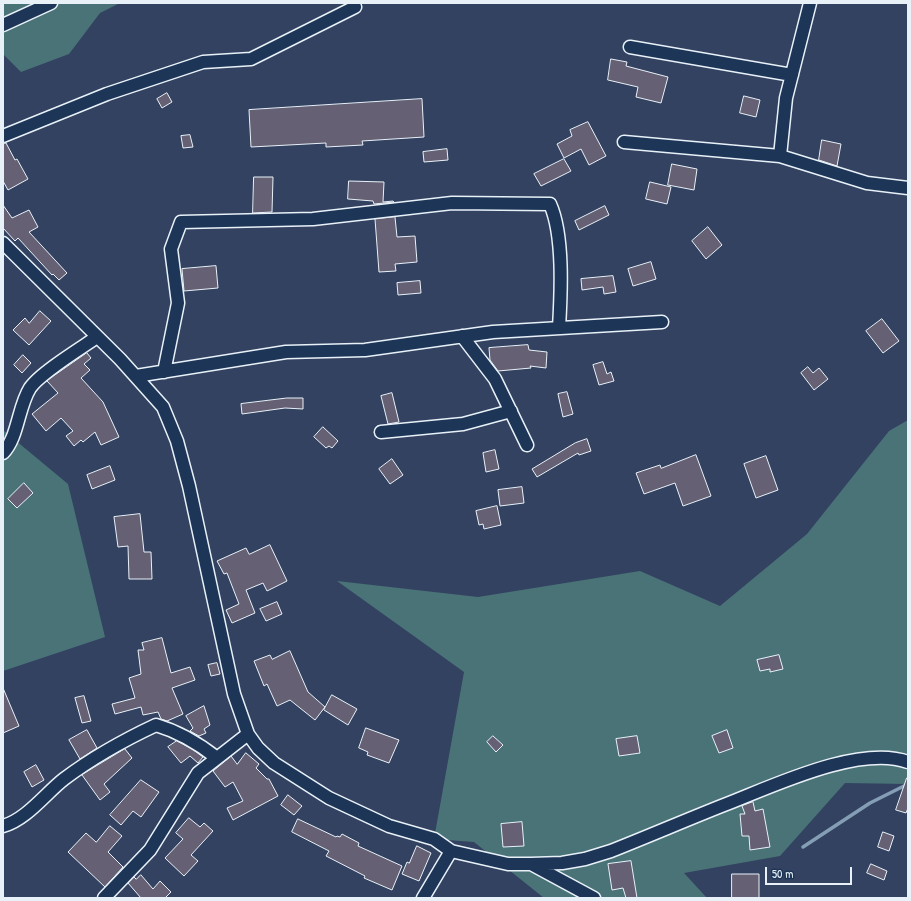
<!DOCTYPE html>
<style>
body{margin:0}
#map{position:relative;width:911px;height:901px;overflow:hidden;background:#334260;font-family:"Patrick Hand",sans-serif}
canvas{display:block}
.frame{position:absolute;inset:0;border:4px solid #e8f1f8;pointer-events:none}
.scale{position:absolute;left:765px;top:867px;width:87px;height:18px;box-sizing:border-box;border:2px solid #e8f1f8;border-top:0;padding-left:5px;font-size:12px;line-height:14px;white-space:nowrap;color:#e8f1f8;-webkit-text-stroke:3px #1d3557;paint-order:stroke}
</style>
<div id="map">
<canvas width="911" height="901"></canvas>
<div class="frame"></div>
<div class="scale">50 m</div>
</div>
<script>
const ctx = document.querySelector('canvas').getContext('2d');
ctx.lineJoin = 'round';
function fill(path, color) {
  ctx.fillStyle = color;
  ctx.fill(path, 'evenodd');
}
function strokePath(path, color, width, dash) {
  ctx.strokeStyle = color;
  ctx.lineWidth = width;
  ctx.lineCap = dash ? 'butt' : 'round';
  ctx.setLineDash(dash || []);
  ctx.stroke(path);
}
const green = new Path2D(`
 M 3,3 L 120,3 L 100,13 L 69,54 L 21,72 L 3,54 Z
 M 908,420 L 908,784 L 845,783 L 780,856 L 684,873 L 707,898 L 544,898 L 474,842 L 434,839 L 464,672 L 337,581 L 478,597 L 640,571 L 720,606 L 807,534 L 889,431 Z
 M 3,430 L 68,484 L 105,637 L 3,671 Z`);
const stream = new Path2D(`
 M 803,847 L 870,803 L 908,784`);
const building = new Path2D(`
 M 611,59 L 627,62 L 626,66 L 668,77 L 661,103 L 636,97 L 638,87 L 608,80 Z
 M 167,93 L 172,102 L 162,108 L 157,99 Z
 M 744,96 L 760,100 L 756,117 L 740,113 Z
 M 422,99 L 424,137 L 362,141 L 363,145 L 326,147 L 326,143 L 251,147 L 249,110 Z
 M 588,122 L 606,156 L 589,165 L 581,149 L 564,158 L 557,144 L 572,136 L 570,130 Z
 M 190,135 L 193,147 L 183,148 L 181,136 Z
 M 822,140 L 841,144 L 837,166 L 819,160 Z
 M 3,143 L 6,143 L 15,160 L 17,159 L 28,179 L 8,190 L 3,181 Z
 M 447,149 L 448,160 L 424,162 L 423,152 Z
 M 564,159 L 571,171 L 541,186 L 534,174 Z
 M 672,164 L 697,169 L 694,190 L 668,185 Z
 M 254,177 L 273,177 L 272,212 L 253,213 Z
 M 349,181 L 384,182 L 383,202 L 393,201 L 394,202 L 374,204 L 373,201 L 348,199 Z
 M 650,182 L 671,187 L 667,204 L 646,199 Z
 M 3,205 L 12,218 L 29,210 L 38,227 L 29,232 L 67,273 L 59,280 L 53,274 L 52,275 L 18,238 L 15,241 L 3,228 Z
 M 605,206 L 609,215 L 579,230 L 575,221 Z
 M 395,217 L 397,237 L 415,236 L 417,262 L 395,264 L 396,271 L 379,272 L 375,219 Z
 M 708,227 L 722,245 L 706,259 L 692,241 Z
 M 651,262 L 656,279 L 633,286 L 628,269 Z
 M 216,266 L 218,288 L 184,291 L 182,269 Z
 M 613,276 L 616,292 L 604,294 L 603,287 L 582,290 L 581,279 Z
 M 420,281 L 421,293 L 398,295 L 397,283 Z
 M 40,311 L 51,321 L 29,345 L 13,330 L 25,318 L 29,323 Z
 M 882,319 L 899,341 L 883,353 L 866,331 Z
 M 528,345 L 529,350 L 547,352 L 546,368 L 530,366 L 531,368 L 498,371 L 490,360 L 489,348 Z
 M 87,353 L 91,358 L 84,364 L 90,370 L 81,378 L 103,402 L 119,437 L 101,445 L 95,432 L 83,442 L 81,440 L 74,446 L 66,436 L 73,431 L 61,418 L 46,431 L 32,414 L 58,393 L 47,381 Z
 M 23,355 L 31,363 L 22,373 L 14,365 Z
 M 603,362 L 607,374 L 611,372 L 614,381 L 599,385 L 593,365 Z
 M 808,367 L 813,373 L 819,368 L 828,379 L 814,390 L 801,373 Z
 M 567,392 L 573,414 L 563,417 L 558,394 Z
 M 392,393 L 399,422 L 388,424 L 381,396 Z
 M 287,398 L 303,398 L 303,409 L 285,408 L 242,414 L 241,404 Z
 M 323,427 L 338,441 L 332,448 L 329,446 L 326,448 L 314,437 Z
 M 587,439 L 591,451 L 579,455 L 578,453 L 537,477 L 532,469 L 575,443 Z
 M 495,450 L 499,469 L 486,472 L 483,453 Z
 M 696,455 L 711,496 L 683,506 L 675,483 L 644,494 L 636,473 L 660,465 L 661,468 Z
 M 766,456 L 778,490 L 756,498 L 744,464 Z
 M 392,459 L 403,475 L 390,484 L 379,469 Z
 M 110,466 L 115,480 L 92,489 L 87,475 Z
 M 24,483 L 33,493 L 17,508 L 8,499 Z
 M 522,487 L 524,503 L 500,506 L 498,490 Z
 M 497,506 L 501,525 L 484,529 L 483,524 L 479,525 L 476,511 Z
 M 140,514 L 144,552 L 151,552 L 152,579 L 129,579 L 128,546 L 118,547 L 114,517 Z
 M 270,545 L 287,581 L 267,591 L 263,583 L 246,590 L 255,613 L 232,623 L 226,610 L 239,604 L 227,573 L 224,574 L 217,561 L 246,548 L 249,554 Z
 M 277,602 L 282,614 L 266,621 L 260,609 Z
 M 162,638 L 171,673 L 190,667 L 195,680 L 172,688 L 183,714 L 167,721 L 161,719 L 158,712 L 143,715 L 141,707 L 115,714 L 112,704 L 135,698 L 129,678 L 141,674 L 138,650 L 144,650 L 142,643 Z
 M 290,651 L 308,692 L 325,707 L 315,720 L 290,700 L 277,706 L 267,684 L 264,686 L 254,661 L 270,655 L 272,659 Z
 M 779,655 L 783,669 L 770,672 L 770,669 L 760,671 L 757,660 Z
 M 217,663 L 220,674 L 211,676 L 208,665 Z
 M 3,688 L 19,726 L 3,733 Z
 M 332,695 L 357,709 L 348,725 L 324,710 Z
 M 84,696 L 91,721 L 82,723 L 75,698 Z
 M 204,706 L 210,725 L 204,729 L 206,733 L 199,736 L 190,731 L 193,728 L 186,716 Z
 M 366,728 L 399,740 L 389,763 L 367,755 L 368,752 L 359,748 Z
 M 87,730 L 97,748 L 80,759 L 69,740 Z
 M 727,730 L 733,748 L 719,753 L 712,736 Z
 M 493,736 L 503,745 L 496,752 L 487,742 Z
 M 637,736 L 640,753 L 619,756 L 616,739 Z
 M 177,741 L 192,749 L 203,757 L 198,763 L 190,756 L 181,763 L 168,747 Z
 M 125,749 L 132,758 L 104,784 L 110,792 L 100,800 L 82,775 Z
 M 246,753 L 259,764 L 256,768 L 267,779 L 269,779 L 278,796 L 233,820 L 227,808 L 243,801 L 233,782 L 225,787 L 213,771 L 231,756 L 237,764 Z
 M 36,765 L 44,780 L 32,787 L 24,772 Z
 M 907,778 L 908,778 L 908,808 L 906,813 L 896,810 Z
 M 141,780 L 159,792 L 141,817 L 133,811 L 121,825 L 110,815 Z
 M 288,795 L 302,806 L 294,815 L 281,805 Z
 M 753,802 L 755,811 L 763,809 L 770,847 L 750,850 L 749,836 L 742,836 L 740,814 L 745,814 L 742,806 Z
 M 189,818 L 200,827 L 204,823 L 213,831 L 191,855 L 198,861 L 184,876 L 165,858 L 183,839 L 176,833 Z
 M 298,819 L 336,837 L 337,836 L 340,837 L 342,834 L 359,843 L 358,846 L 402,866 L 392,890 L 364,878 L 365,876 L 326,856 L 329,851 L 292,832 Z
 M 522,822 L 524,846 L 503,847 L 501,824 Z
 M 110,826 L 122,836 L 108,852 L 123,867 L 105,887 L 68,852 L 86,833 L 96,842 Z
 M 883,832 L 894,836 L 889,851 L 878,847 Z
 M 417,846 L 431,853 L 419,881 L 402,874 L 407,862 L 409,863 Z
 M 631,861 L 637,898 L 626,898 L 623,888 L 612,890 L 608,864 Z
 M 871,864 L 887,871 L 884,880 L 867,873 Z
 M 732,874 L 759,874 L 759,898 L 732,898 Z
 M 141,875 L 153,889 L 160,881 L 171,892 L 165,898 L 141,898 L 128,883 L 134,877 L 136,879 Z`);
const minor = new Path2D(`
 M 3,25 L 51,3
 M 630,47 L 792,75
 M 3,136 L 107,94 L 203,62 L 251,59 L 355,7
 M 624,142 L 780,156 L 867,183 L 908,188
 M 780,156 L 786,98 L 810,3
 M 3,243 L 120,359 L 163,407 L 177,441 L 189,486 L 234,694 L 248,734 L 258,748 L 274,763 L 329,798 L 389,826 L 434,839 L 451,851 L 508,864 L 531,864 L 562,863 L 585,859 L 611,851 C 649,836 686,820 724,805 C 771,787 859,744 908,762
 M 462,336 L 495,379 L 527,445
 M 164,372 L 178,303 L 171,249 L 181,222 L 313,219 L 452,203 L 550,204 C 564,235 561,294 559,328
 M 136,376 L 286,352 L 365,350 L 493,332 L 662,322
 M 381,432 L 463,424 L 511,411
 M 3,453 C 18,438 18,407 30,388 C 40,373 81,348 97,337
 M 3,826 C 26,820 46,793 64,779 C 92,758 124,740 156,725 C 180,732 198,743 217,758
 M 531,864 L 594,898
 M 104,898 L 150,850 L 198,773 L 248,734
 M 423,898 L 451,851`);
fill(green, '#4a7378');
strokePath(stream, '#849eb5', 3.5);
fill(building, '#656074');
strokePath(building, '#e8f1f8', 1);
strokePath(minor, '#e8f1f8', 15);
strokePath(minor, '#1d3557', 12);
</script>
